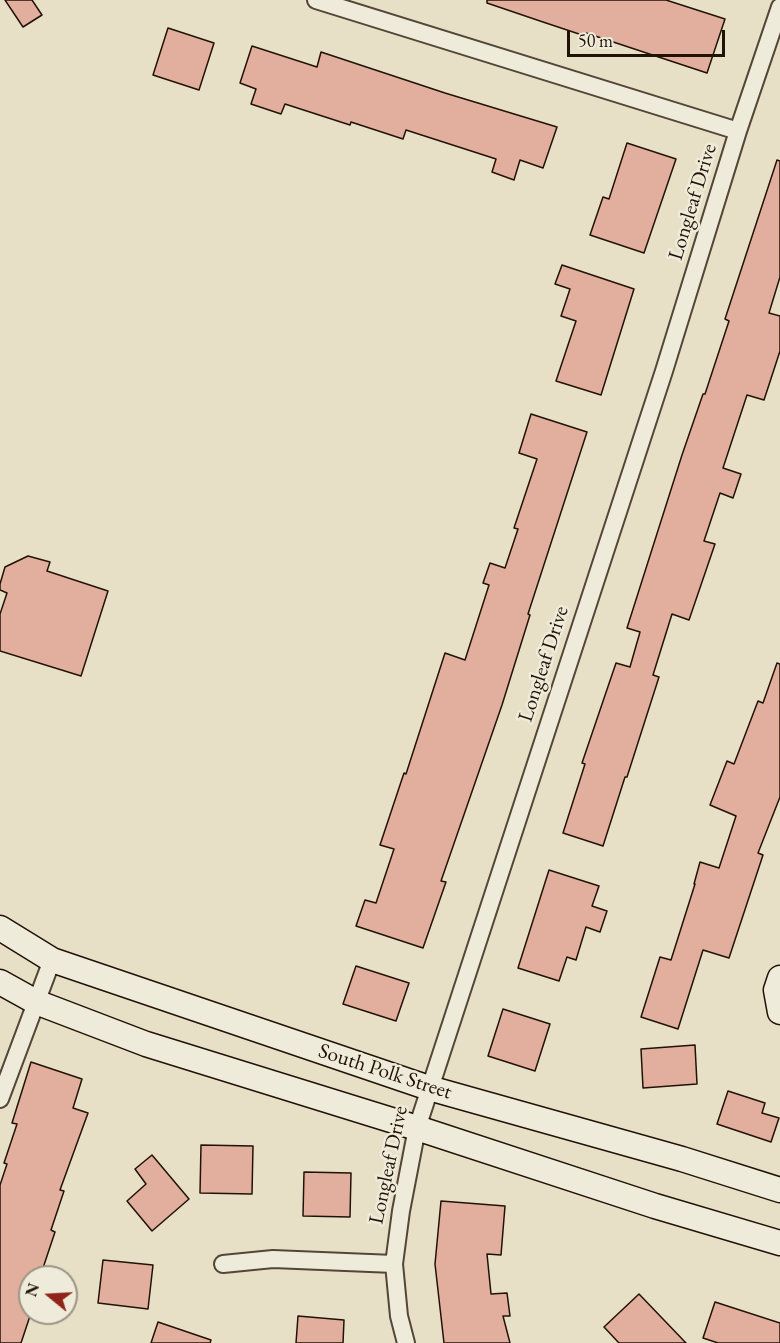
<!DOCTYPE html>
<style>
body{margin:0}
#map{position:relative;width:780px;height:1343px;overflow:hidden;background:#e7e0c6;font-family:"EB Garamond",serif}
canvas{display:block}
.north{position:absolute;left:18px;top:1265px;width:60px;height:60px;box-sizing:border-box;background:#efebda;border:2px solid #9d9485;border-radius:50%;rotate:288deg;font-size:16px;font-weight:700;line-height:24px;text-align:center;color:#221206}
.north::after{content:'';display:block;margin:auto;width:21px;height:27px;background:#8f2418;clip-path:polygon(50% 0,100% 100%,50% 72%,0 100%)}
.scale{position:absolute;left:567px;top:30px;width:158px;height:27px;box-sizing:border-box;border:3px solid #221206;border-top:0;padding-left:8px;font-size:18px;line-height:21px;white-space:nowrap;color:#221206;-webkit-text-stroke:4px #efebda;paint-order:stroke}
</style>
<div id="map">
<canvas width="780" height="1343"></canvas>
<div class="north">N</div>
<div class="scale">50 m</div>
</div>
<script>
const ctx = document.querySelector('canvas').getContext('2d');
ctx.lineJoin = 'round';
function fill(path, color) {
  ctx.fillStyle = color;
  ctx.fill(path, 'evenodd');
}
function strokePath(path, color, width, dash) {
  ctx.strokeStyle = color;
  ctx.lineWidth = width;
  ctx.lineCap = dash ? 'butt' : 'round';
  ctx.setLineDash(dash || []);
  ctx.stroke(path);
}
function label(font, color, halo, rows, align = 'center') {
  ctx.font = font + ' "EB Garamond",serif';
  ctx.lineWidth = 5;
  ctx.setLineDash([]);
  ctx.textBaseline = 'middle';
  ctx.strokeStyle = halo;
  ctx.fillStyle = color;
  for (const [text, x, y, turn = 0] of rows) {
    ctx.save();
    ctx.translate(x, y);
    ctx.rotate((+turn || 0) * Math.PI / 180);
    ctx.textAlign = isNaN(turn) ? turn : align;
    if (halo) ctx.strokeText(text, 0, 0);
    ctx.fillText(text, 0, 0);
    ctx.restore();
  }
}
const building = new Path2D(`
 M 5,0 L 32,0 L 42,15 L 23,27 Z
 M 487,0 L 666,0 L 725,19 L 707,73 L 586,33 L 585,36 L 540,21 L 487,3 Z
 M 168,28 L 214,43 L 199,90 L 153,75 Z
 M 252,46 L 317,67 L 321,52 L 445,93 L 557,127 L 543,168 L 520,160 L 514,180 L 492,172 L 496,159 L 406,130 L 403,139 L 351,122 L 350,125 L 285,104 L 281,114 L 251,104 L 256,89 L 240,83 Z
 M 627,143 L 676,159 L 644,253 L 590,235 L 603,197 L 609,199 Z
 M 777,160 L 780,161 L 780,277 L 769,313 L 780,316 L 780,351 L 764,400 L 747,395 L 723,468 L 741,474 L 733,498 L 720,493 L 704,541 L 715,544 L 689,620 L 672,614 L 653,675 L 659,677 L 627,777 L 625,777 L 603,846 L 563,833 L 585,764 L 582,763 L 616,663 L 630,667 L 640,632 L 627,628 L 682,455 L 703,394 L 705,394 L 729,321 L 725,319 Z
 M 562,265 L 634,289 L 601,395 L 556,381 L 576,321 L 561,316 L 570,289 L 555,284 Z
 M 531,414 L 587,432 L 528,614 L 530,615 L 502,705 L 441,881 L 446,882 L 423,948 L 356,926 L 365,900 L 376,903 L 394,849 L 380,845 L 404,773 L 406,774 L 445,653 L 465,660 L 489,585 L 483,583 L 490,563 L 505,568 L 518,529 L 514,528 L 537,459 L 519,453 Z
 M 28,556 L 50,562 L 47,571 L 108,591 L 81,676 L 0,651 L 0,614 L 7,593 L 0,590 L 0,584 L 5,567 Z
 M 777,663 L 780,664 L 780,797 L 758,853 L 763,855 L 729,958 L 703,950 L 678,1029 L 641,1017 L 660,957 L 671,960 L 695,884 L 694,884 L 700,862 L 719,868 L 736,816 L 710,805 L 727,761 L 734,764 L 758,701 L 763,703 Z
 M 549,870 L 599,886 L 592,906 L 607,911 L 600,932 L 586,927 L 576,960 L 567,957 L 559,981 L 518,968 Z
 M 356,966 L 409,983 L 396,1021 L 343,1004 Z
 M 503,1009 L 550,1024 L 535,1071 L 488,1056 Z
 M 695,1045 L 697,1084 L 643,1088 L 641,1049 Z
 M 31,1062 L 82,1079 L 73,1108 L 88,1113 L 60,1190 L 64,1191 L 51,1230 L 55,1232 L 40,1277 L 30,1277 L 30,1316 L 21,1343 L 0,1343 L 0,1185 L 7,1164 L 4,1163 L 17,1124 L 12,1123 Z
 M 728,1091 L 765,1103 L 762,1113 L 779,1118 L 771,1142 L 717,1124 Z
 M 201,1145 L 253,1146 L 252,1194 L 200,1193 Z
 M 152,1155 L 189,1199 L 152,1231 L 127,1201 L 146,1184 L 135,1169 Z
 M 304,1172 L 351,1173 L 350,1217 L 303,1216 Z
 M 441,1201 L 505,1206 L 501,1255 L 487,1254 L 491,1294 L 507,1293 L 510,1316 L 503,1316 L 510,1343 L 444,1343 L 435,1264 Z
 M 103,1260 L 153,1265 L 148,1309 L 98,1303 Z
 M 639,1294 L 686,1343 L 619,1343 L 604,1327 Z
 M 715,1302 L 780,1323 L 780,1343 L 718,1343 L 703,1338 Z
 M 298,1316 L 344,1320 L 343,1343 L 296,1343 Z
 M 158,1322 L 211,1340 L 210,1343 L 151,1343 Z`);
const street = new Path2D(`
 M 316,0 L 738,131
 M 0,1099 L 52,960
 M 223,1264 L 273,1259 L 394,1264
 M 406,1343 L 399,1316 L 394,1264 L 401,1211 L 417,1128 L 664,371 L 738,131 L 780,7`);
const secondary = new Path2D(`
 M 0,928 L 52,960 L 429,1088 L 682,1159 L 780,1190
 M 780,978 L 776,990 L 780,1012
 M 0,982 L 36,1002 L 146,1044 L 417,1128 L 655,1206 L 780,1243`);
const streetNames = [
 ["Longleaf Drive",693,202,-73],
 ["Longleaf Drive",544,664,-72],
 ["South Polk Street",385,1072,18],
 ["Longleaf Drive",389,1165,-78]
];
fill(building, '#e2ae9d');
strokePath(building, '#221206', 1.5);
strokePath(street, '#534636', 20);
strokePath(secondary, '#221206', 27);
strokePath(street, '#efebda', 16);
strokePath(secondary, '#efebda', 24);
label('21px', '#221206', '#efebda', streetNames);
</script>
